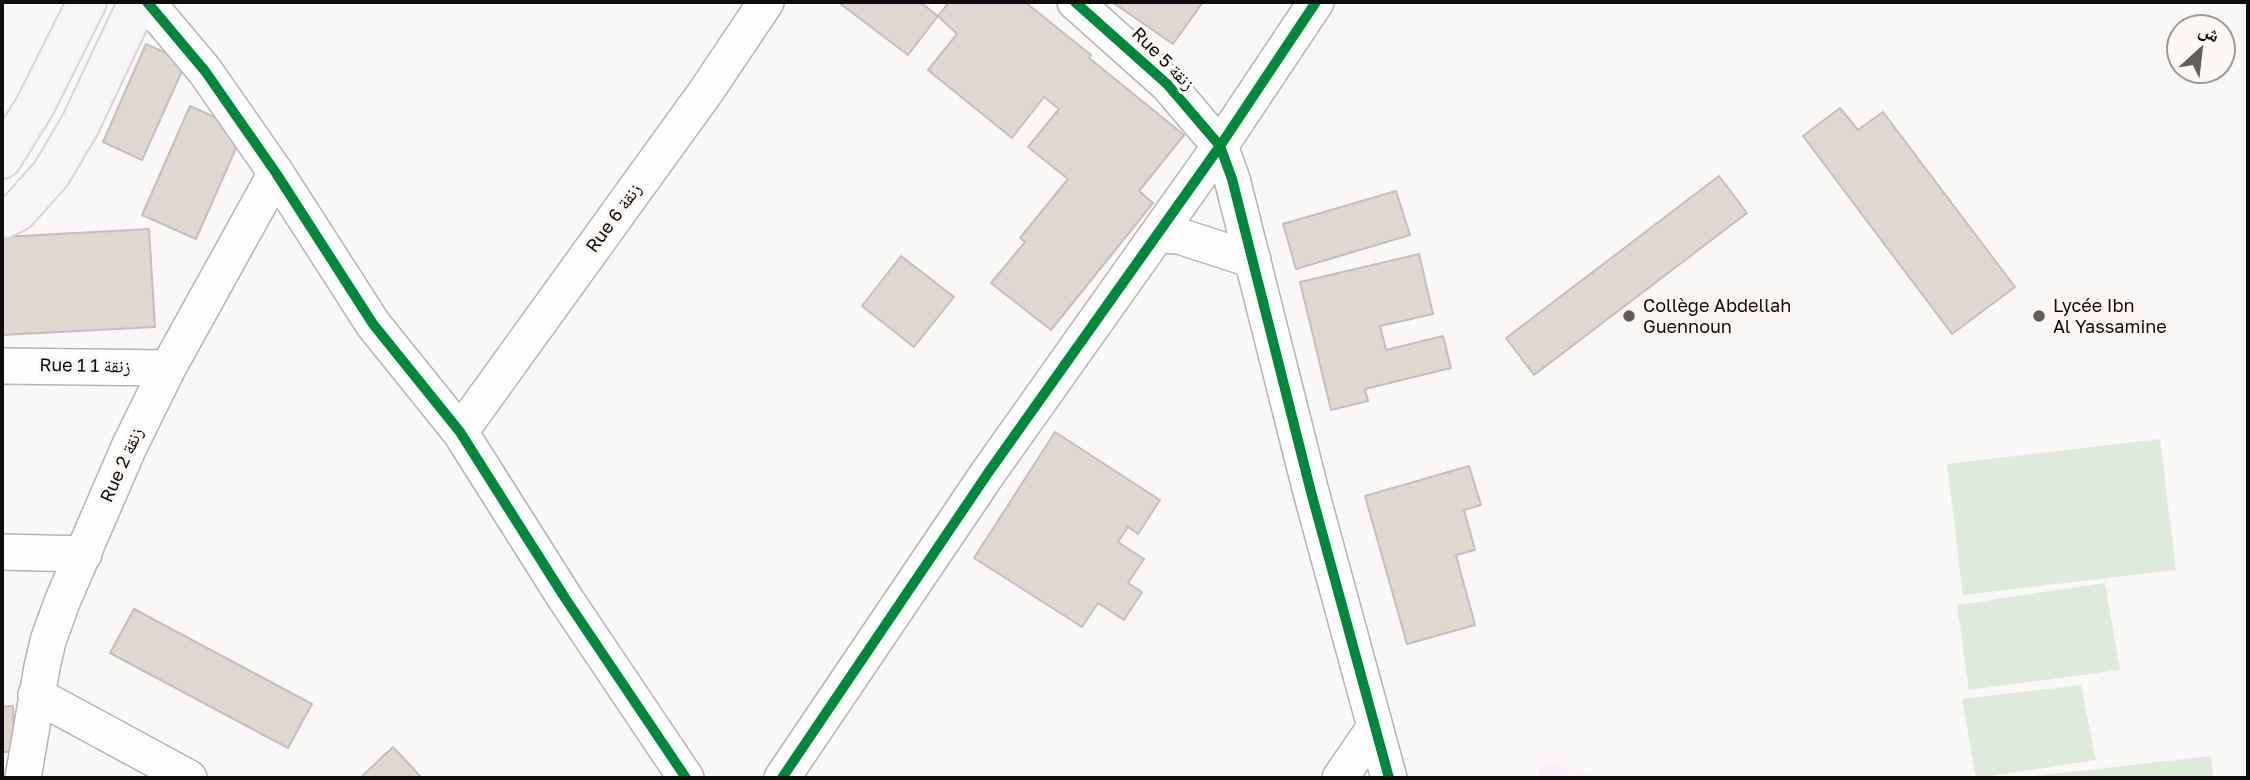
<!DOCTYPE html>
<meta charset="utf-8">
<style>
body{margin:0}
#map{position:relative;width:2250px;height:780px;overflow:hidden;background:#faf8f6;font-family:"Golos Text","Noto Naskh Arabic",sans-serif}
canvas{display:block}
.frame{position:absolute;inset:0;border:4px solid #0e0d0c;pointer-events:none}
.north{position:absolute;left:2166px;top:14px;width:70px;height:70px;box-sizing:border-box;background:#fbf8f5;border:2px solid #9c9a98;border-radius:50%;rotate:27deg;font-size:19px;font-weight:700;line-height:28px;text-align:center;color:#0e0d0c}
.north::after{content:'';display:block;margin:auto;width:24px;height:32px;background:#615f5e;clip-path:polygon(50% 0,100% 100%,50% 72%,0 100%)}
</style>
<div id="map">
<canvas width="2250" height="780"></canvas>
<div class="frame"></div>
<div class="north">ش</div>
</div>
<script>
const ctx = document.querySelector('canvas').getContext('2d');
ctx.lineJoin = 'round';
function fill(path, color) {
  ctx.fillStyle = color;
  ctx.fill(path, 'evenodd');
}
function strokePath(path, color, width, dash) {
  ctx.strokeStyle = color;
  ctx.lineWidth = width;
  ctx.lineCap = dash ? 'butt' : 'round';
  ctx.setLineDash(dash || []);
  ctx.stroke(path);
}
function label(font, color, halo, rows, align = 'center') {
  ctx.font = font + ' "Golos Text","Noto Naskh Arabic",sans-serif';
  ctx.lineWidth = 6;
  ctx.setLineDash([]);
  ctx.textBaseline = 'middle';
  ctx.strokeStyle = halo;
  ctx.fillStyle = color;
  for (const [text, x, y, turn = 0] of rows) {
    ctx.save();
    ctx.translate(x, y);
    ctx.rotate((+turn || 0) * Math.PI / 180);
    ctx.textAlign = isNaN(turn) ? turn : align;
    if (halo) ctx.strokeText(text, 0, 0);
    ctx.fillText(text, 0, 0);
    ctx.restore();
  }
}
const medical = new Path2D(`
 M 1535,758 L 1602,778 L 1540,778 Z`);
const green = new Path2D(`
 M 2160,439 L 2176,570 L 1963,595 L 1947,464 Z
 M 2105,583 L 2120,670 L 1969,690 L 1957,605 Z
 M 2081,685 L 2096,760 L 1976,778 L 1962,699 Z
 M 2211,756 L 2213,778 L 2017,778 Z`);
const building = new Path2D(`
 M 838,2 L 920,2 L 938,16 L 908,55 Z
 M 949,2 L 1025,2 L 1091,55 L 1089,58 L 1184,135 L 1139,191 L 1153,203 L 1051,330 L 991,283 L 1025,242 L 1020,238 L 1068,179 L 1028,147 L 1059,109 L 1044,97 L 1012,138 L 928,70 L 957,34 L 938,16 Z
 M 1112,2 L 1203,2 L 1173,44 Z
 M 146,44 L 186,62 L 142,160 L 103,142 Z
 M 190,106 L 244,130 L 196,239 L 142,215 Z
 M 1840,108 L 1858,130 L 1883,112 L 2015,287 L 1952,334 L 1803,136 Z
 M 1719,176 L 1747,213 L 1534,375 L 1506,338 Z
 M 1396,191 L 1410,235 L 1296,269 L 1283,224 Z
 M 149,229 L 155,327 L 2,335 L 2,237 Z
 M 1419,254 L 1433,314 L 1380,326 L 1386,350 L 1443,336 L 1451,368 L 1365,389 L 1368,401 L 1331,410 L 1300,282 Z
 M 901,256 L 954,297 L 914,347 L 862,306 Z
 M 1055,432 L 1160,500 L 1138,534 L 1128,527 L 1118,542 L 1144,559 L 1128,583 L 1142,592 L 1124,620 L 1098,603 L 1082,627 L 974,558 Z
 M 1469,466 L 1481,505 L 1464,510 L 1475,550 L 1456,555 L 1475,625 L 1407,644 L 1365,496 Z
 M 134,609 L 312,704 L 288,748 L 110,653 Z
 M 13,706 L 14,752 L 2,752 L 2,707 Z
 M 393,747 L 422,778 L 360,778 Z`);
const minor = new Path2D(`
 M 147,2 L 205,71 L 276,173 L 373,324 L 460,432 L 565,598 L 686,778
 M 1075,2 L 1167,84 L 1220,146 L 1232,179 L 1311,492 L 1389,778
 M 1159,235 L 1179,236 L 1253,260
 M 2,366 L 168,368
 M 460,432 L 707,90 L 766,2
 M 2,552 L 84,554
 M 36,695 L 189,778
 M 23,778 L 42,667 L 48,641 L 62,602 L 129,447 L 168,368 L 276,173
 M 782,778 L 988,473 L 1220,146 L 1316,2
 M 1340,778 L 1375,727`);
const major = new Path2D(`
 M 2,159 L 35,106 L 87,2
 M 2,219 L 17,212 L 51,174 L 80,125 L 138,2`);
const cycleway = new Path2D(`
 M 147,2 L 205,71 L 276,173 L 373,324 L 460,432 L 565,598 L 686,778
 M 1075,2 L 1167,84 L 1220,146 L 1232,179 L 1311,492 L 1389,778
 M 782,778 L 988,473 L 1220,146 L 1316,2`);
const markers = [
 [1629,316,7,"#615f5e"],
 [2039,316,7,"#615f5e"]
];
const streetNames = [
 ["Rue 5 زنقة",1163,59,45],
 ["Rue 6 زنقة",614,218,-54],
 ["Rue 1 زنقة 1",85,366,1],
 ["Rue 2 زنقة",122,465,-66]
];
const poiNames = [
 ["Collège Abdellah",1643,306],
 ["Guennoun",1643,327],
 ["Lycée Ibn",2053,306],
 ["Al Yassamine",2053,327]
];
fill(medical, '#f8f0fa');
fill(green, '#deeadc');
fill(building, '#ded8d1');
strokePath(building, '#c1c0bf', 2);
strokePath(minor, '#b6b4b3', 38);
strokePath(major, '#d7d6d5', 42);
strokePath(minor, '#fefefe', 35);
strokePath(major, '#f7f5f8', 38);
strokePath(cycleway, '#00873e', 10);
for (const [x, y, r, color] of markers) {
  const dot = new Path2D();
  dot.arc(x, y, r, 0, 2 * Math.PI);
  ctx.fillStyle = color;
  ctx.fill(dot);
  strokePath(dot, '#fbf8f5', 2.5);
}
label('18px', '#0e0d0c', '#fbf8f5', streetNames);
label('18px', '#0e0d0c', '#fbf8f5', poiNames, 'left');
</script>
